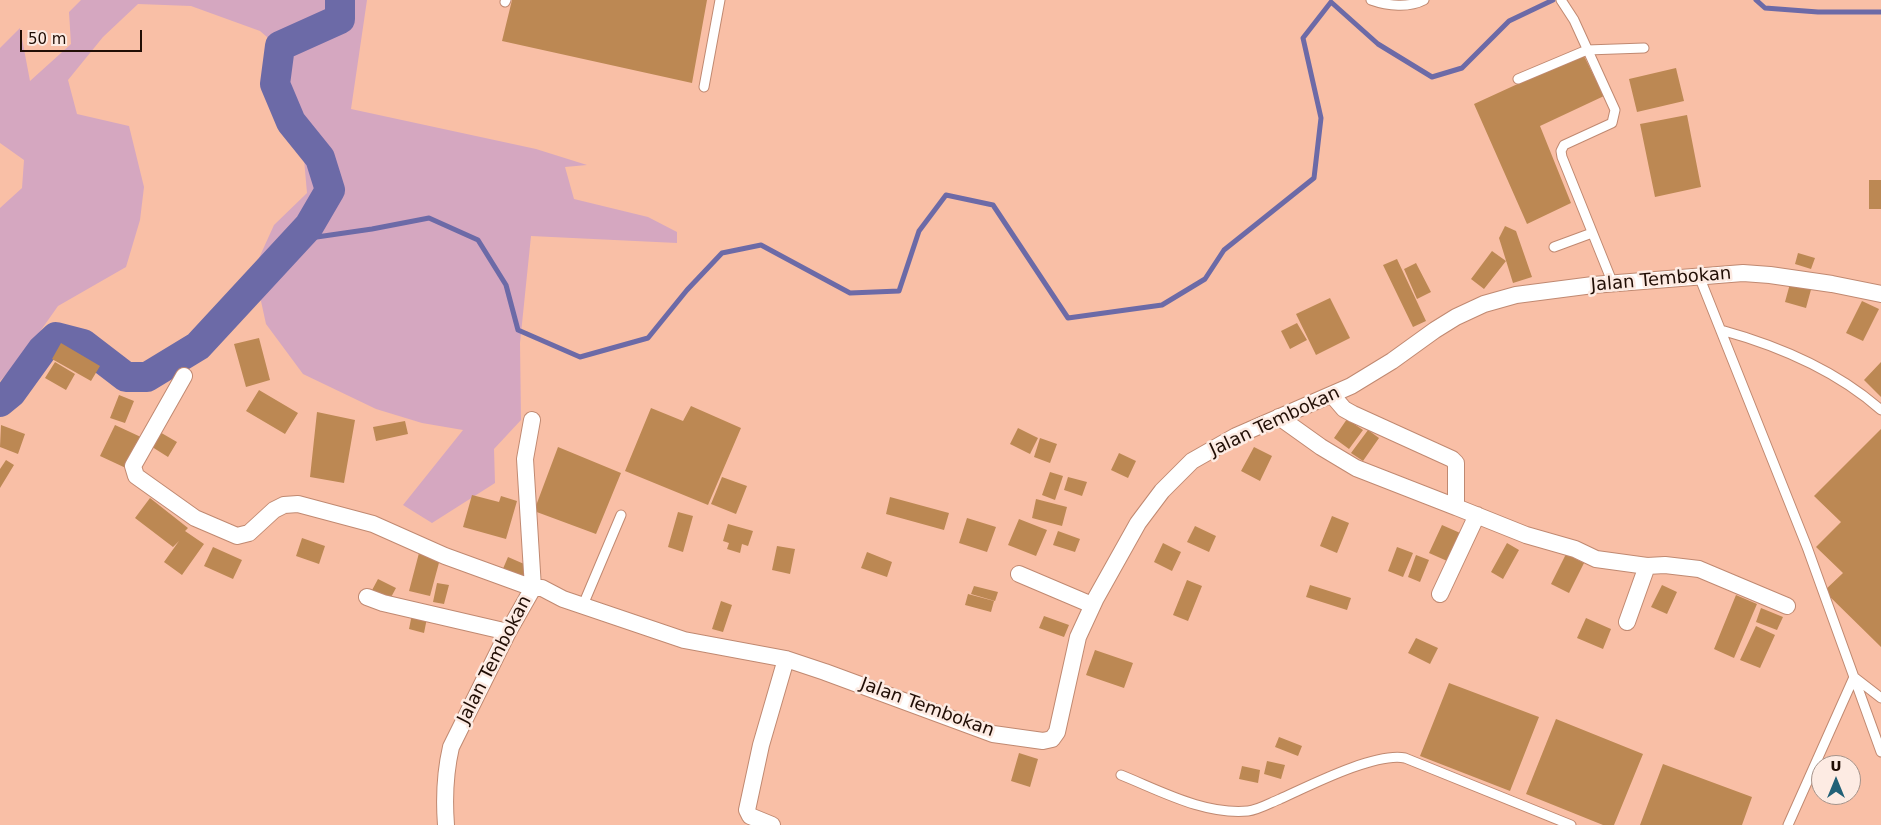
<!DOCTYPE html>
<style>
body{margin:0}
#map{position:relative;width:1881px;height:825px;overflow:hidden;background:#f9bfa6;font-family:"DejaVu Sans",sans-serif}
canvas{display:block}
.north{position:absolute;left:1811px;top:755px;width:50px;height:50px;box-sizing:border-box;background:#fdebe3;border:1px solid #a5938a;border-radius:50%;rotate:0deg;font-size:14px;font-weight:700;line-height:20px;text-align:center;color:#210e05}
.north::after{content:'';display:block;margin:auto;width:18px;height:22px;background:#226177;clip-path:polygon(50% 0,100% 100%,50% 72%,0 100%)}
.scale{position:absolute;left:20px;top:30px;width:122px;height:22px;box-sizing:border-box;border:2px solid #210e05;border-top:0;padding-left:6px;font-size:15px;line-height:18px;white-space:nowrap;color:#210e05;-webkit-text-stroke:4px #fdebe3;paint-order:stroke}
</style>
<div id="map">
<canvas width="1881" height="825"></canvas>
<div class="north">U</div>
<div class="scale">50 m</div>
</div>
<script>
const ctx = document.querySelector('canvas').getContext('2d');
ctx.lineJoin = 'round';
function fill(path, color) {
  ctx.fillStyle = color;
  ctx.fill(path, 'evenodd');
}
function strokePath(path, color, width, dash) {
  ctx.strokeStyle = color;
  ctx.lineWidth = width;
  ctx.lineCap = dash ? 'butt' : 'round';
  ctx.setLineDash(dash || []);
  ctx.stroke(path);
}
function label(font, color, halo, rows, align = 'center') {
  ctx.font = font + ' "DejaVu Sans",sans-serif';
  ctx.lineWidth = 5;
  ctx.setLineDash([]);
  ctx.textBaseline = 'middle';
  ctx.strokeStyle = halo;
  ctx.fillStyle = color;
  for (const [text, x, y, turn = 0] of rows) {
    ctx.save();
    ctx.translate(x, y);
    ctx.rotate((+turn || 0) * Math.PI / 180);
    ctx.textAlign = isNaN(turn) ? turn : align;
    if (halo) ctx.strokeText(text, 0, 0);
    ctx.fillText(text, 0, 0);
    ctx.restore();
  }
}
const green = new Path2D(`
 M 81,0 L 367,0 L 351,109 L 536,149 L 587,165 L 565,167 L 574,199 L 648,217 L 677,232 L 677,243 L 531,236 L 520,343 L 521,420 L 494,449 L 495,483 L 432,523 L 403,505 L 463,430 L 422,423 L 376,409 L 303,374 L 266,324 L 254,269 L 274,225 L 307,193 L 304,159 L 276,119 L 278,75 L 287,54 L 260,31 L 191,6 L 138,4 L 103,37 L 68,80 L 77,114 L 129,126 L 144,187 L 140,220 L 126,267 L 58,306 L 20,360 L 0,381 L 0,208 L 22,188 L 24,160 L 0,143 L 0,48 L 20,28 L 30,81 L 71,44 L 69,12 Z`);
const stream = new Path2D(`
 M 1756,0 L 1765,8 L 1818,12 L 1881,12
 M 296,240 L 372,229 L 429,218 L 478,240 L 506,285 L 518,330 L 580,357 L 648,338 L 687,290 L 722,253 L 761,245 L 850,293 L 899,291 L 919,231 L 946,195 L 993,205 L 1068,318 L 1162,305 L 1205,279 L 1224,250 L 1314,178 L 1321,118 L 1303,38 L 1331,2 L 1378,44 L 1432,77 L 1462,68 L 1509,21 L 1553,0`);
const river = new Path2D(`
 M 0,402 L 11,393 L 42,350 L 56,337 L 83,344 L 126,377 L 147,377 L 198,346 L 309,226 L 330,190 L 320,158 L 291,122 L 275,84 L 280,46 L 340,19 L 340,0`);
const building = new Path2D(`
 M 512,0 L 707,0 L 692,83 L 502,41 Z
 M 1583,54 L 1604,96 L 1540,126 L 1571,203 L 1527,224 L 1474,104 Z
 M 1676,68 L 1684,101 L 1637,112 L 1629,79 Z
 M 1687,115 L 1701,187 L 1655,197 L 1640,124 Z
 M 1869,180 L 1881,180 L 1881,209 L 1869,209 Z
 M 1505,226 L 1516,231 L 1532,277 L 1513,283 L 1499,238 Z
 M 1492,251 L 1506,261 L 1484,289 L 1471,279 Z
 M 1798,253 L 1815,258 L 1811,269 L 1795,264 Z
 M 1397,259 L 1426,321 L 1413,327 L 1383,265 Z
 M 1416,263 L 1431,292 L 1417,299 L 1404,269 Z
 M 1791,280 L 1812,286 L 1806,308 L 1785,302 Z
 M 1330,298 L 1350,338 L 1316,355 L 1296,314 Z
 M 1862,301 L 1879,309 L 1863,341 L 1846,333 Z
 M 1297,323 L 1307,340 L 1290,349 L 1281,331 Z
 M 259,338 L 270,380 L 246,387 L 234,344 Z
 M 61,343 L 100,366 L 91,381 L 52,359 Z
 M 55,362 L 75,374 L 66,390 L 45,378 Z
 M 1881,362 L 1881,397 L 1864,380 Z
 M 259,390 L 298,413 L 285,434 L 246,411 Z
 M 119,395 L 134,401 L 125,423 L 110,418 Z
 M 691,406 L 741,428 L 708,505 L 625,471 L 651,408 L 683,421 Z
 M 317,412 L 355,420 L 344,483 L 310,477 Z
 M 1347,419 L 1363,430 L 1349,449 L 1334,438 Z
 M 405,421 L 408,434 L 376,441 L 373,427 Z
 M 1,425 L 25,434 L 18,454 L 0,447 Z
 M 115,425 L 143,438 L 128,469 L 100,456 Z
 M 1018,428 L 1038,438 L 1030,454 L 1010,444 Z
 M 1881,429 L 1881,647 L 1824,591 L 1843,573 L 1816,547 L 1841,522 L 1814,496 Z
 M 1368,430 L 1379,438 L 1363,461 L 1351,453 Z
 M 158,431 L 177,442 L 168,457 L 149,445 Z
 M 1040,438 L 1057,444 L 1050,463 L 1034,457 Z
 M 558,447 L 621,473 L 596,534 L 534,511 Z
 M 1254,447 L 1272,456 L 1260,481 L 1241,471 Z
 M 1119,453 L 1136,461 L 1128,478 L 1111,470 Z
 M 6,460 L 14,465 L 0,488 L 0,469 Z
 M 1050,472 L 1063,476 L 1055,500 L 1042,495 Z
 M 722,477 L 747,486 L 736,514 L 711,504 Z
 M 1068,477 L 1087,482 L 1082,496 L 1064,490 Z
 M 472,495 L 499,502 L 501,496 L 517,501 L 506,539 L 463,527 Z
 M 890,497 L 949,513 L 944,530 L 886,514 Z
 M 150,498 L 188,528 L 185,531 L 204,544 L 182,575 L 164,562 L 179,541 L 173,547 L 135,518 Z
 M 1036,499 L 1067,507 L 1062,526 L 1032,518 Z
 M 678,512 L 693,516 L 683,552 L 668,547 Z
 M 1332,516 L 1349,523 L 1337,553 L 1320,546 Z
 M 967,518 L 996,527 L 987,552 L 959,543 Z
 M 1019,519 L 1047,530 L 1036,556 L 1008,545 Z
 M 728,524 L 753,531 L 748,546 L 742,544 L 740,553 L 727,549 L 729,543 L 723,541 Z
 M 1442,525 L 1467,536 L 1454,564 L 1429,553 Z
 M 1195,526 L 1216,536 L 1209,552 L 1187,542 Z
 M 1058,531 L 1080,539 L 1075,552 L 1053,545 Z
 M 302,538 L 325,546 L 319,564 L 296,556 Z
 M 1163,543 L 1181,552 L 1172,571 L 1154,562 Z
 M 1507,543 L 1519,550 L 1503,579 L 1491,572 Z
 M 777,546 L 795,549 L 790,574 L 772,570 Z
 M 213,547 L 242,560 L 233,579 L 204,566 Z
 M 1397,547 L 1413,553 L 1403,577 L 1388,571 Z
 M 867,552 L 892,562 L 887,577 L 861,568 Z
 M 419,553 L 440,559 L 430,596 L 409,591 Z
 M 1566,554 L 1584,563 L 1569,593 L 1551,584 Z
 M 1416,555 L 1429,560 L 1420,582 L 1408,577 Z
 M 508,557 L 531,567 L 525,581 L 502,571 Z
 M 378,579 L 396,588 L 389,601 L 371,592 Z
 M 1187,580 L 1202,586 L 1188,621 L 1173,615 Z
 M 437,583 L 449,585 L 444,604 L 433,602 Z
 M 1310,585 L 1351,598 L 1347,610 L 1306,597 Z
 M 1662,585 L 1677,592 L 1667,614 L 1651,607 Z
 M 974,586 L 998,592 L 995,601 L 971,594 Z
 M 968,594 L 994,601 L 991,612 L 965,605 Z
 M 1736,595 L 1757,604 L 1734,658 L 1714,649 Z
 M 721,601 L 732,605 L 723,632 L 712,629 Z
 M 1761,608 L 1783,617 L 1777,630 L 1756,622 Z
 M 412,614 L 427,618 L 424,633 L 409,629 Z
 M 1044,616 L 1069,625 L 1064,637 L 1039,628 Z
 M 1586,618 L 1611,629 L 1603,649 L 1577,638 Z
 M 1756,626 L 1775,635 L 1760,668 L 1740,660 Z
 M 1416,638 L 1438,648 L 1430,664 L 1408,653 Z
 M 1095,650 L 1133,663 L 1124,688 L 1086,675 Z
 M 1449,683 L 1539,717 L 1510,791 L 1420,756 Z
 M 1556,719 L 1643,754 L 1614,825 L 1603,825 L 1526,794 Z
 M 1279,737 L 1302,746 L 1298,756 L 1275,747 Z
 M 1019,753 L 1038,759 L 1030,787 L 1011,781 Z
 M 1267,761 L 1285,765 L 1281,779 L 1264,774 Z
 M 1663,764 L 1752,797 L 1742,825 L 1640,825 Z
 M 1242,766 L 1260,770 L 1258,783 L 1239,779 Z`);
const service = new Path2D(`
 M 1371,0 C 1388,6 1409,8 1424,0
 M 1561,0 L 1574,20 L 1615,110 L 1612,123 L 1564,145 L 1561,151 L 1562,157 L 1613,284
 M 505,2 L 506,0
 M 1518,79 L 1587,50 L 1644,48
 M 704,87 L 720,0
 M 1554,247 L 1592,233
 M 1699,276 L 1807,547 L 1881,752
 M 1721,330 C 1779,346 1836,370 1881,410
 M 583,605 L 621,515
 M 1121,775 C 1161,791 1204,815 1248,811 C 1258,810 1270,803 1280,799 C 1309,786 1375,752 1405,758 L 1571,825
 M 1788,825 L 1854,677 L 1881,698`);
const minor = new Path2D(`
 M 184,376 L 133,466 L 136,476 L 195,518 L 237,536 L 249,533 L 274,510 L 284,505 L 298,504 L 373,524 L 445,556 L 533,588 L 542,588 L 563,599 L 684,640 L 786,659 L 825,672 L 993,734 L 1043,741 L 1052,739 L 1057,732 L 1078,637 L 1096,598 L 1138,523 L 1162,491 L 1192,461 L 1236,436 L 1351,386 L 1392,361 L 1435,330 L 1456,317 L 1484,304 L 1516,295 L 1593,285 L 1743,273 L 1770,275 L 1832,284 L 1881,294
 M 1332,395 L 1344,409 L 1353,414 L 1452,459 L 1456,463 L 1456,507 L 1526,535 L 1575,549 L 1596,559 L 1647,566 L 1665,565 L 1699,569 L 1787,606
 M 1279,417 L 1321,447 L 1356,468 L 1456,507
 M 532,420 L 525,459 L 533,588
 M 1019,574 L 1092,605
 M 1440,594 L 1477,515
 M 367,597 L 383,603 L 508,632
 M 1627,622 L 1647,566
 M 446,825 C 444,799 445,773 451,747 L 508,632 L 533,588
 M 772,825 L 750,816 L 747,810 L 761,745 L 786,659`);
const streetNames = [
 ["Jalan Tembokan",1661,280,-5],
 ["Jalan Tembokan",1275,422,-25],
 ["Jalan Tembokan",495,660,-63],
 ["Jalan Tembokan",927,708,20]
];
fill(green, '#d5a7c0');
strokePath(stream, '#6c6aa7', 5);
strokePath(river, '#6c6aa7', 30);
fill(building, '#bc8853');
strokePath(service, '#c08971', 11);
strokePath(minor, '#c08971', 18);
strokePath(service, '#fff', 9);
strokePath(minor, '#fff', 16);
label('18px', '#210e05', '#fdebe3', streetNames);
</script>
